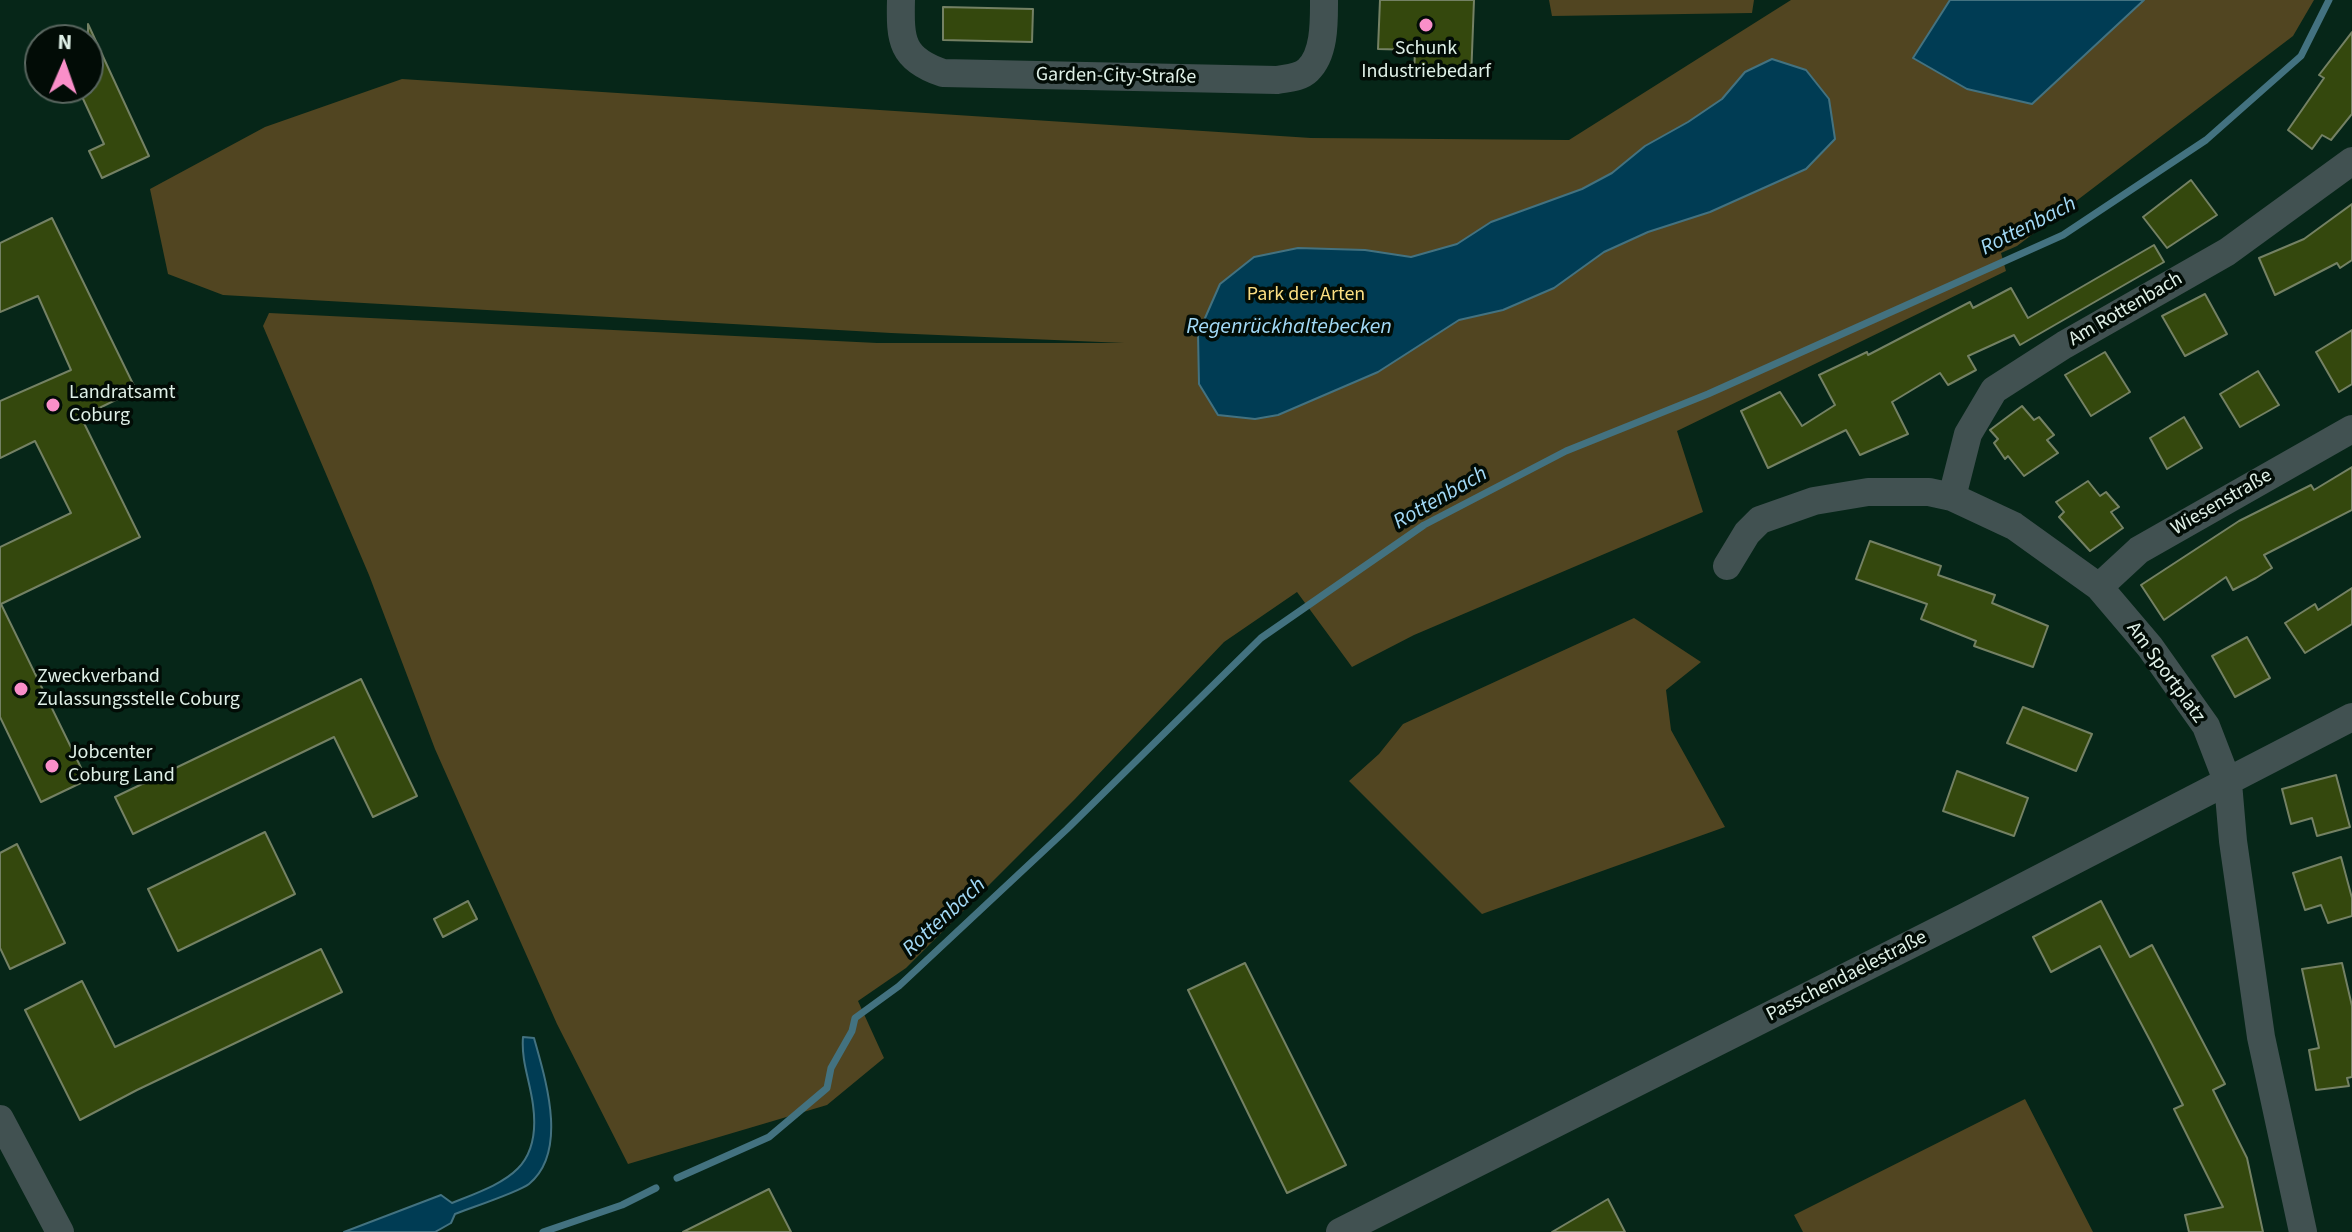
<!DOCTYPE html>
<meta charset="utf-8">
<style>
body{margin:0}
#map{position:relative;width:2352px;height:1232px;overflow:hidden;background:#062618;font-family:"Source Sans 3",sans-serif}
canvas{display:block}
.north{position:absolute;left:24px;top:24px;width:80px;height:80px;box-sizing:border-box;background:#020c06;border:2px solid #5a6760;border-radius:50%;rotate:2deg;font-size:22px;font-weight:700;line-height:32px;text-align:center;color:#dff0e7}
.north::after{content:'';display:block;margin:auto;width:28px;height:36px;background:#f98fc9;clip-path:polygon(50% 0,100% 100%,50% 72%,0 100%)}
</style>
<div id="map">
<canvas width="2352" height="1232"></canvas>
<div class="north">N</div>
</div>
<script>
const ctx = document.querySelector('canvas').getContext('2d');
ctx.lineJoin = 'round';
function fill(path, color) {
  ctx.fillStyle = color;
  ctx.fill(path, 'evenodd');
}
function strokePath(path, color, width, dash) {
  ctx.strokeStyle = color;
  ctx.lineWidth = width;
  ctx.lineCap = dash ? 'butt' : 'round';
  ctx.setLineDash(dash || []);
  ctx.stroke(path);
}
function label(font, color, halo, rows, align = 'center') {
  ctx.font = font + ' "Source Sans 3",sans-serif';
  ctx.lineWidth = 7;
  ctx.setLineDash([]);
  ctx.textBaseline = 'middle';
  ctx.strokeStyle = halo;
  ctx.fillStyle = color;
  for (const [text, x, y, turn = 0] of rows) {
    ctx.save();
    ctx.translate(x, y);
    ctx.rotate((+turn || 0) * Math.PI / 180);
    ctx.textAlign = isNaN(turn) ? turn : align;
    if (halo) ctx.strokeText(text, 0, 0);
    ctx.fillText(text, 0, 0);
    ctx.restore();
  }
}
const green = new Path2D(`
 M 1549,0 L 1754,0 L 1752,13 L 1552,16 Z
 M 1791,0 L 2314,0 L 2293,36 L 2017,246 L 2001,253 L 2006,271 L 1677,431 L 1703,512 L 1414,635 L 1352,667 L 1297,592 L 1224,642 L 1075,799 L 906,968 L 858,1001 L 884,1058 L 827,1105 L 628,1164 L 557,1024 L 435,749 L 369,575 L 263,326 L 269,313 L 877,343 L 1124,343 L 891,333 L 223,295 L 168,274 L 150,189 L 265,127 L 402,79 L 1311,138 L 1569,140 Z
 M 1634,618 L 1701,662 L 1666,690 L 1671,730 L 1725,827 L 1482,914 L 1349,781 L 1379,754 L 1403,724 Z
 M 2025,1099 L 2093,1232 L 1803,1232 L 1794,1215 Z`);
const water = new Path2D(`
 M 1950,0 L 2144,0 L 2032,104 L 1967,89 L 1913,58 Z
 M 1772,59 L 1806,70 L 1829,99 L 1835,139 L 1806,169 L 1710,212 L 1648,232 L 1604,252 L 1554,288 L 1503,310 L 1459,320 L 1378,372 L 1278,415 L 1255,419 L 1218,415 L 1199,384 L 1198,334 L 1220,284 L 1254,257 L 1298,248 L 1365,250 L 1411,257 L 1457,244 L 1491,222 L 1582,189 L 1612,173 L 1645,146 L 1688,122 L 1722,99 L 1745,72 Z
 M 523,1037 L 534,1038 C 545,1078 569,1151 529,1184 C 519,1192 470,1208 455,1214 L 451,1223 L 435,1232 L 344,1232 L 441,1195 L 452,1203 C 504,1182 542,1171 533,1105 C 530,1081 521,1061 523,1037 Z`);
const stream = new Path2D(`
 M 677,1178 L 769,1137 L 827,1088 L 831,1068 L 852,1031 L 855,1018 L 899,986 L 1067,829 L 1261,638 L 1424,525 L 1566,451 L 1708,394 L 2063,235 L 2206,140 L 2301,56 L 2329,0
 M 543,1232 L 622,1205 L 656,1188`);
const building = new Path2D(`
 M 1380,0 L 1474,0 L 1471,79 L 1414,76 L 1415,50 L 1378,49 Z
 M 943,7 L 1033,9 L 1032,42 L 943,40 Z
 M 88,24 L 149,156 L 102,178 L 89,151 L 104,144 L 78,88 L 88,88 Z
 M 2352,32 L 2352,114 L 2331,140 L 2322,135 L 2312,149 L 2288,130 L 2324,78 L 2319,75 Z
 M 2191,180 L 2217,215 L 2167,248 L 2143,217 Z
 M 2352,204 L 2352,260 L 2340,268 L 2337,263 L 2275,295 L 2259,258 L 2304,239 Z
 M 52,218 L 136,390 L 81,417 L 140,537 L 1,604 L 87,780 L 41,802 L 0,717 L 0,547 L 71,513 L 35,441 L 0,458 L 0,401 L 71,370 L 38,296 L 0,312 L 0,243 Z
 M 2154,245 L 2164,262 L 2020,345 L 2014,335 L 1968,356 L 1976,370 L 1948,385 L 1940,373 L 1892,402 L 1908,434 L 1860,455 L 1846,430 L 1768,468 L 1741,411 L 1780,392 L 1802,426 L 1835,405 L 1819,375 L 1867,352 L 1868,355 L 1970,302 L 1973,308 L 2011,288 L 2028,318 Z
 M 2205,294 L 2227,334 L 2185,356 L 2162,316 Z
 M 2352,330 L 2352,384 L 2339,392 L 2316,352 Z
 M 2105,352 L 2130,392 L 2091,416 L 2065,375 Z
 M 2258,371 L 2279,405 L 2240,427 L 2220,394 Z
 M 2022,406 L 2034,420 L 2039,417 L 2054,435 L 2047,440 L 2058,453 L 2024,476 L 2008,456 L 2005,459 L 1994,443 L 1998,439 L 1990,430 Z
 M 2184,417 L 2202,448 L 2167,469 L 2150,438 Z
 M 2352,467 L 2352,510 L 2264,555 L 2272,568 L 2256,578 L 2233,590 L 2226,577 L 2164,620 L 2141,585 L 2239,521 L 2311,485 L 2314,490 Z
 M 2088,481 L 2100,496 L 2106,492 L 2119,507 L 2111,512 L 2123,528 L 2090,551 L 2059,517 L 2064,512 L 2056,502 Z
 M 1870,541 L 1941,566 L 1938,575 L 1995,595 L 1992,603 L 2048,626 L 2033,667 L 1974,646 L 1976,641 L 1921,619 L 1927,604 L 1856,579 Z
 M 2352,588 L 2352,624 L 2305,653 L 2285,623 L 2315,604 L 2318,610 Z
 M 2247,637 L 2270,678 L 2235,697 L 2212,656 Z
 M 361,679 L 417,796 L 373,817 L 334,737 L 133,834 L 115,797 Z
 M 2023,707 L 2092,734 L 2076,771 L 2007,743 Z
 M 1957,771 L 2028,798 L 2014,836 L 1943,811 Z
 M 2336,775 L 2350,827 L 2317,836 L 2312,818 L 2291,824 L 2282,789 Z
 M 265,832 L 295,894 L 178,951 L 148,889 Z
 M 17,844 L 65,943 L 10,969 L 0,948 L 0,853 Z
 M 2341,857 L 2352,898 L 2352,916 L 2328,923 L 2321,905 L 2305,910 L 2293,873 Z
 M 468,901 L 477,919 L 443,937 L 434,919 Z
 M 2101,901 L 2130,957 L 2152,945 L 2225,1084 L 2213,1090 L 2247,1158 L 2263,1232 L 2189,1232 L 2185,1215 L 2223,1207 L 2174,1109 L 2183,1105 L 2152,1044 L 2100,946 L 2051,972 L 2033,937 Z
 M 321,949 L 342,992 L 137,1090 L 80,1120 L 25,1010 L 82,981 L 115,1047 Z
 M 1245,963 L 1346,1165 L 1287,1193 L 1188,990 Z
 M 2342,963 L 2352,1006 L 2352,1077 L 2347,1078 L 2349,1086 L 2316,1090 L 2309,1050 L 2319,1048 L 2302,969 Z
 M 769,1189 L 791,1232 L 683,1232 Z
 M 1608,1199 L 1625,1232 L 1552,1232 Z`);
const minor = new Path2D(`
 M 901,0 C 900,40 901,59 943,73 L 1277,80 C 1287,78 1300,78 1308,70 C 1325,54 1324,21 1324,0
 M 1952,497 L 1968,434 L 1994,390 L 2064,345 L 2227,252 L 2352,161
 M 1727,566 L 1747,533 L 1760,520 L 1814,501 L 1868,492 L 1929,492 L 1952,497 L 2014,526 L 2099,587 L 2150,647 L 2206,726 L 2228,783 L 2233,841 L 2261,1037 L 2303,1232
 M 2099,587 L 2139,550 L 2352,429
 M 0,1119 L 60,1232
 M 1340,1232 L 1965,917 L 2352,717`);
const markers = [
 [1426,25,8,"#f98fc9"],
 [53,405,8,"#f98fc9"],
 [21,689,8,"#f98fc9"],
 [52,766,8,"#f98fc9"]
];
const poiNames = [
 ["Schunk",1426,50,"center"],
 ["Industriebedarf",1426,73,"center"],
 ["Landratsamt",69,394],
 ["Coburg",69,417],
 ["Zweckverband",37,678],
 ["Zulassungsstelle Coburg",37,701],
 ["Jobcenter",68,754],
 ["Coburg Land",68,777]
];
const streetNames = [
 ["Garden-City-Straße",1116,77,1],
 ["Am Rottenbach",2126,310,-30],
 ["Wiesenstraße",2222,503,-30],
 ["Am Sportplatz",2165,673,54],
 ["Passchendaelestraße",1847,977,-27]
];
const parkNames = [
 ["Park der Arten",1306,296]
];
const waterNames = [
 ["Rottenbach",2029,227,-27],
 ["Regenrückhaltebecken",1289,328],
 ["Rottenbach",1441,499,-30],
 ["Rottenbach",945,918,-43]
];
fill(green, '#514521');
fill(water, '#003c54');
strokePath(water, '#437280', 2);
strokePath(stream, '#437280', 7);
fill(building, '#34480d');
strokePath(building, '#748164', 2);
strokePath(minor, '#415151', 28);
for (const [x, y, r, color] of markers) {
  const dot = new Path2D();
  dot.arc(x, y, r, 0, 2 * Math.PI);
  ctx.fillStyle = color;
  ctx.fill(dot);
  strokePath(dot, '#020c06', 3);
}
label('20px', '#dff0e7', '#020c06', poiNames, 'left');
label('20px', '#dff0e7', '#020c06', streetNames);
label('20px', '#fbde82', '#020c06', parkNames);
label('italic 22px', '#a3daf7', '#020c06', waterNames);
</script>
